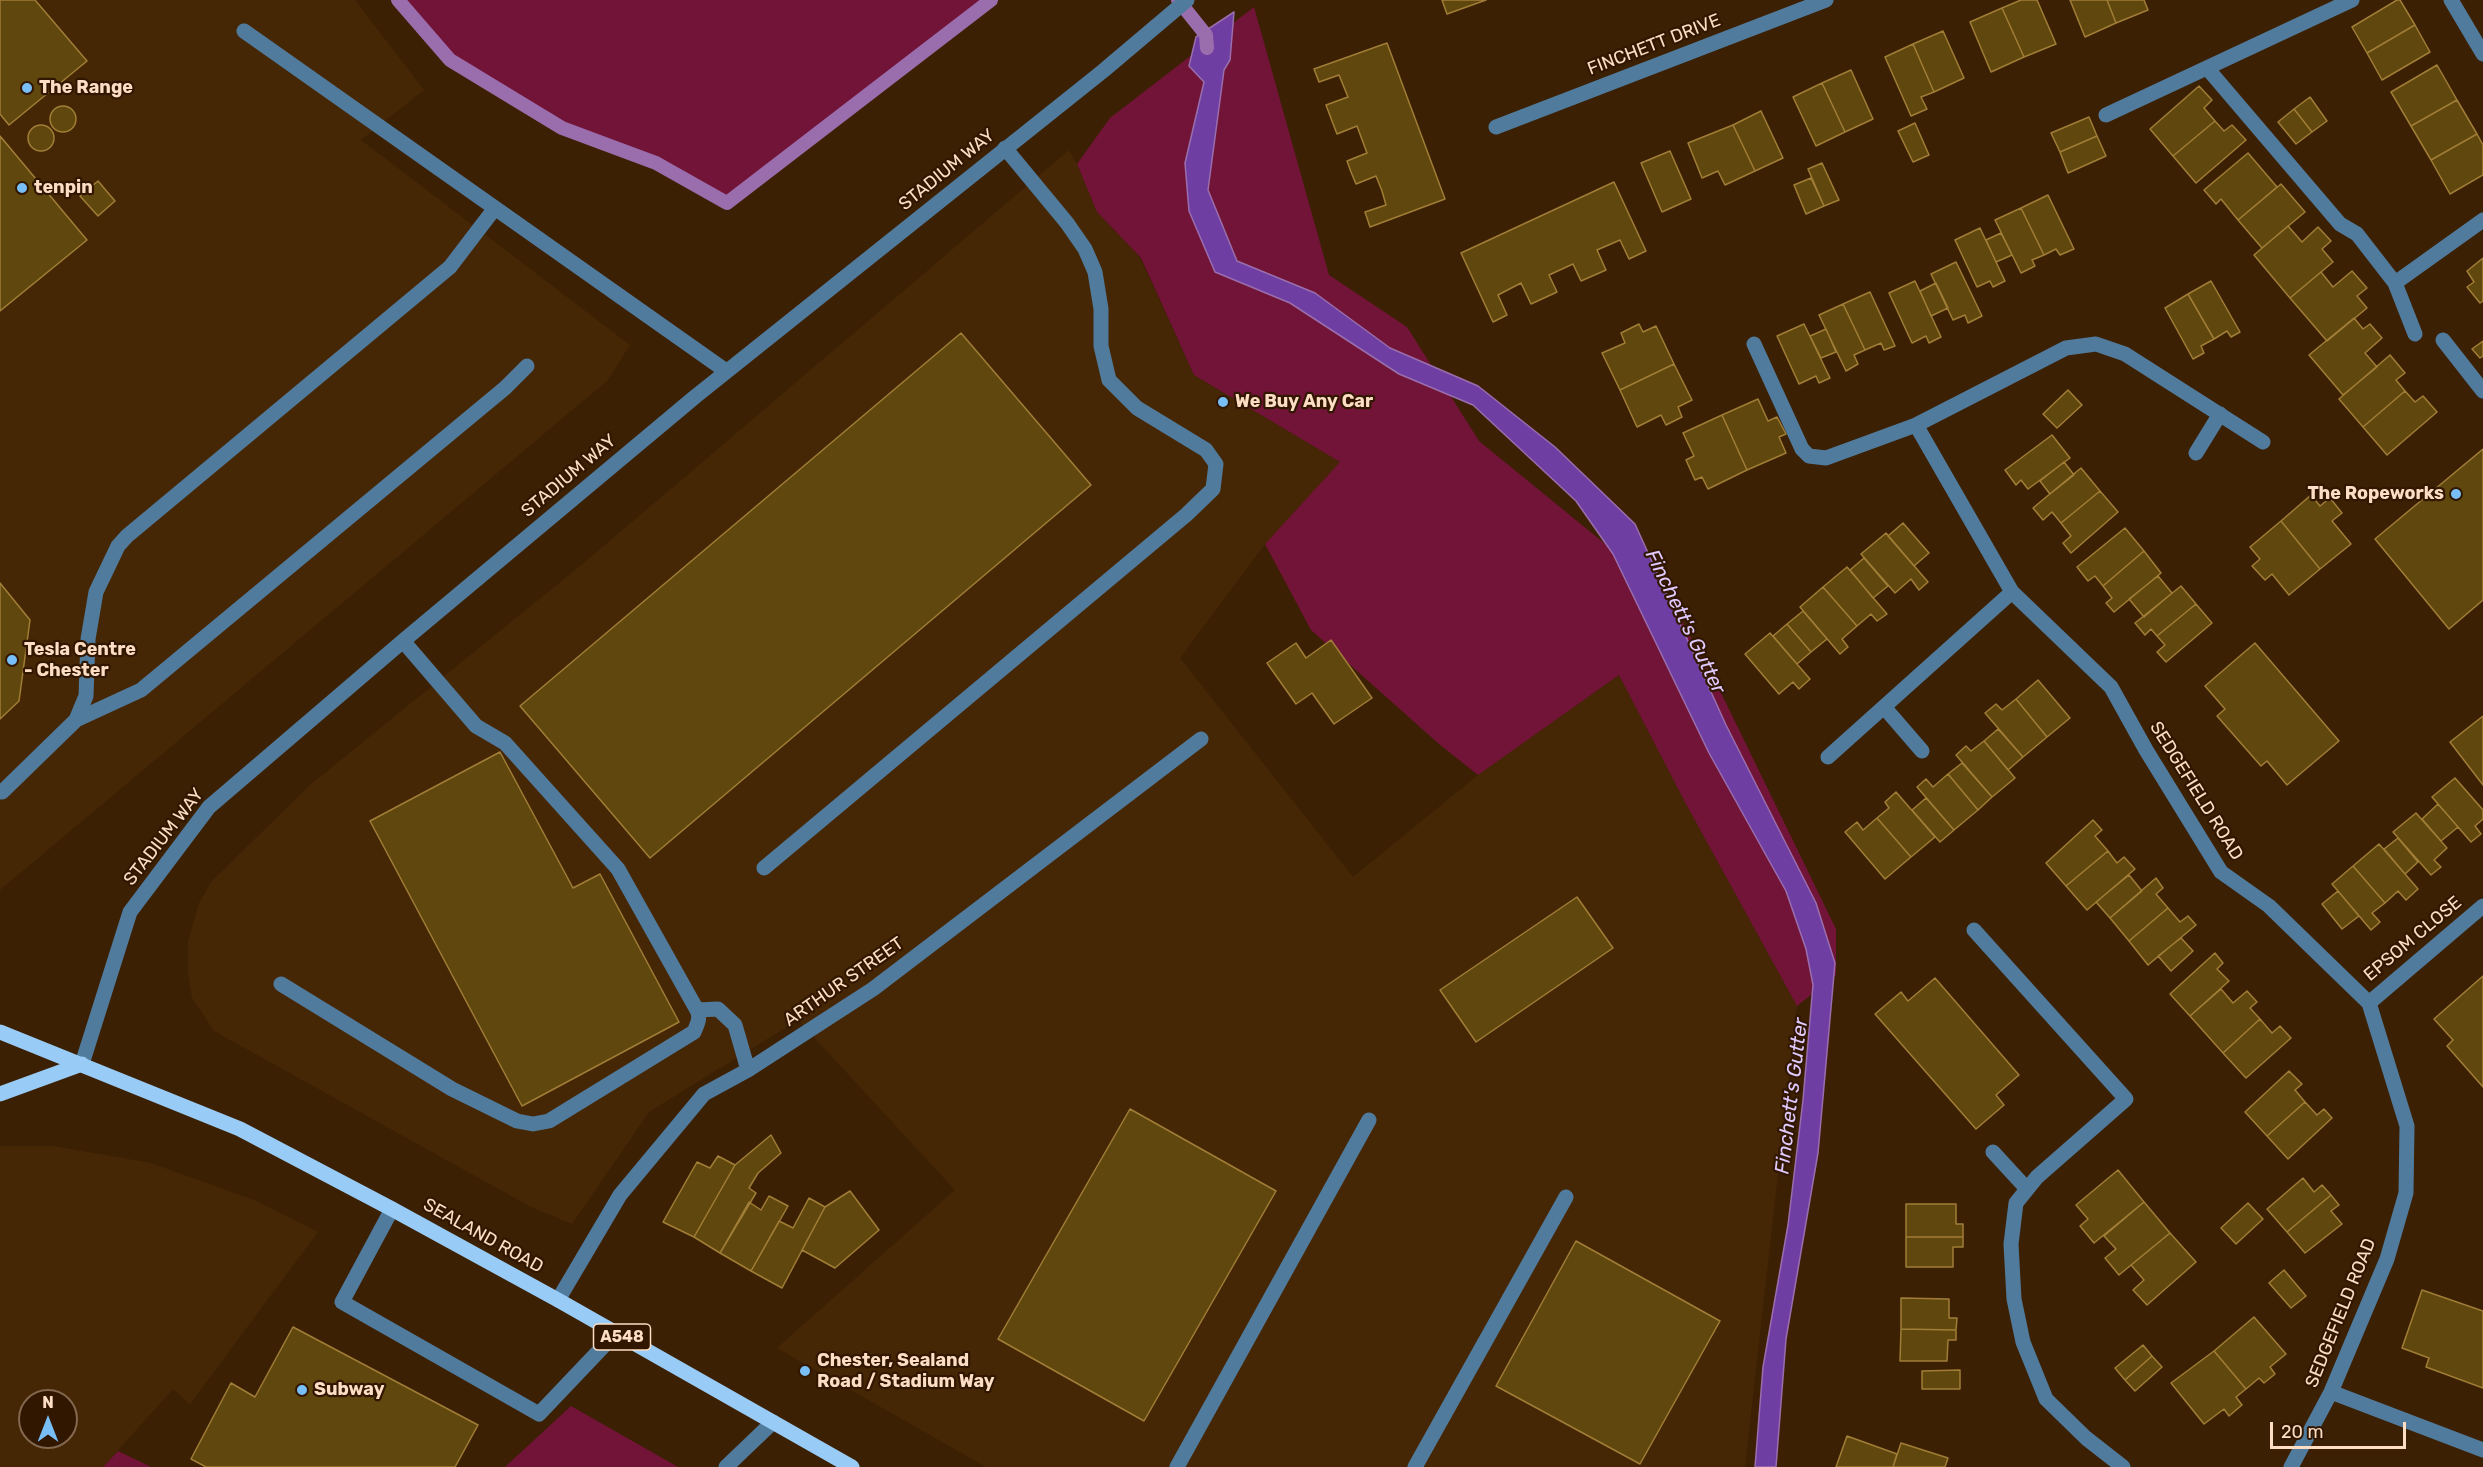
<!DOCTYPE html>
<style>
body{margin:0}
#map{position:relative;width:2483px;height:1467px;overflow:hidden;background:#3c2003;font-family:Rubik,sans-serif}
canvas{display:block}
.north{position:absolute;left:18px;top:1389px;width:60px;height:60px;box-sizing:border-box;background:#311700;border:2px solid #83674e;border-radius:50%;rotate:0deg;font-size:16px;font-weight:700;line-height:24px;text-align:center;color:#fddec4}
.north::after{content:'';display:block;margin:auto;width:21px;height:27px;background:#78bff7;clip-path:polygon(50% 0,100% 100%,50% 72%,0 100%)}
.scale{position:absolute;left:2270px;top:1422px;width:136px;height:27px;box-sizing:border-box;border:3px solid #fddec4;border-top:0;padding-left:8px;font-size:18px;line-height:21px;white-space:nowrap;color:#fddec4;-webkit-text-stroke:4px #311700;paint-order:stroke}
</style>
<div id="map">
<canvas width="2483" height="1467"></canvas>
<div class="north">N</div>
<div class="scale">20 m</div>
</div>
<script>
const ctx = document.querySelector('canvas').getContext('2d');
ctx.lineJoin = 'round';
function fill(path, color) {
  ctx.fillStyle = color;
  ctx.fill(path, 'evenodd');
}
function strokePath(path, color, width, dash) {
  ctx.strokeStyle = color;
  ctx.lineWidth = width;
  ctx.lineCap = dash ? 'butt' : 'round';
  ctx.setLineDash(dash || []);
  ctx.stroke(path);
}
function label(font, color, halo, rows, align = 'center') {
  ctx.font = font + ' Rubik,sans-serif';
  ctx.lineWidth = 4.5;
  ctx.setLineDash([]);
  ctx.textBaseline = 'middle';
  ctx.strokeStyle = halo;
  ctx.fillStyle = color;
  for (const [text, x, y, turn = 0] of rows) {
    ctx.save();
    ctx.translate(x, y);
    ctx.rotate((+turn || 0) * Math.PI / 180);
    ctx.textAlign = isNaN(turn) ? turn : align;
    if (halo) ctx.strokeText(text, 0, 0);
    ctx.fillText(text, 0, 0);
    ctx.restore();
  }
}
const built = new Path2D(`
 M 0,0 L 355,0 L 424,90 L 361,140 L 630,345 L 607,381 L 0,890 Z
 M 1069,150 L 1077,164 L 1097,212 L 1140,258 L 1194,375 L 1340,462 L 1265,544 L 1180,658 L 1353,877 L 1478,775 L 1619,675 L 1686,804 L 1797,1006 L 1745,1467 L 986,1467 L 777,1348 L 955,1190 L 798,1020 L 649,1112 L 572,1224 L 531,1207 L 214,1031 L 192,998 L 188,972 L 188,942 L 199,903 L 212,881 L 310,785 L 585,562 Z
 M 0,1146 L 53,1146 L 151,1163 L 254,1200 L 318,1232 L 190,1404 L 173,1389 L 103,1467 L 0,1467 ZM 30,1401 L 66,1401 L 66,1437 L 30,1437 Z`);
const green = new Path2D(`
 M 398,0 L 991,0 L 727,203 L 656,163 L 562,128 L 450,60 Z
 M 1254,7 L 1329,275 L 1407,327 L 1479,441 L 1669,596 L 1725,701 L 1836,929 L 1836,975 L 1797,1006 L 1686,804 L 1619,675 L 1478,775 L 1439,744 L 1311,630 L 1265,544 L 1340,462 L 1194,375 L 1141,258 L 1097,212 L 1077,164 L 1110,118 Z
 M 571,1406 L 678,1467 L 505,1467 Z
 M 118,1451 L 151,1467 L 103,1467 Z`);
const water = new Path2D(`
 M 1234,12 L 1230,60 L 1224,70 L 1208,190 L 1237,261 L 1315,293 L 1390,348 L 1478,386 L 1555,447 L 1635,524 L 1726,725 L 1816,903 L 1835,963 L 1818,1153 L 1786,1339 L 1776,1467 L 1755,1467 L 1763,1367 L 1788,1225 L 1803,1100 L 1813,985 L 1806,949 L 1786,891 L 1709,753 L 1613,554 L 1576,501 L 1473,405 L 1399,374 L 1290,303 L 1215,272 L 1189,211 L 1185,163 L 1204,82 L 1189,66 L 1196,37 Z`);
const stream = new Path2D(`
 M 398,0 L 450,60 L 562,128 L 656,163 L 727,203 L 991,0
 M 1178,0 L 1206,35 L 1207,48`);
const building = new Path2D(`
 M 0,0 L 35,0 L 87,61 L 9,125 L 0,114 Z
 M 1442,0 L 1486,0 L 1447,14 Z
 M 2021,0 L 2037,0 L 2056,44 L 2024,57 L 2002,8 Z
 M 2070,0 L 2107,0 L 2116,23 L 2085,37 Z
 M 2107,0 L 2144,0 L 2148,10 L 2116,23 Z
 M 2397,0 L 2400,0 L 2415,25 L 2367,53 L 2352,27 Z
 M 2002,8 L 2024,57 L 1991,72 L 1970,22 Z
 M 2415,25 L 2430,52 L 2382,80 L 2367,53 Z
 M 1943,31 L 1964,78 L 1934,92 L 1913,44 Z
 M 1387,43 L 1445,199 L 1370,227 L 1365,212 L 1386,205 L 1382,191 L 1376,176 L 1356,184 L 1351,172 L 1347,161 L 1367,153 L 1357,126 L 1337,134 L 1332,121 L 1326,105 L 1348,97 L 1339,75 L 1319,82 L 1314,69 Z
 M 1913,44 L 1934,92 L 1921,97 L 1927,109 L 1911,116 L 1885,57 Z
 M 2437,65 L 2457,100 L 2411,126 L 2391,92 Z
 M 1851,70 L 1873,119 L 1845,132 L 1822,83 Z
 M 1822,83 L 1845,132 L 1816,146 L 1793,97 Z
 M 2199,86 L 2212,100 L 2204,108 L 2215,121 L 2173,156 L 2150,129 Z
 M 2310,97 L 2327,121 L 2312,132 L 2294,109 Z
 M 2457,100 L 2477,134 L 2431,160 L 2411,126 Z
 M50 119a13 13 0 1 1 26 0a13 13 0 1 1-26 0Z
 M 2294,109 L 2312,132 L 2296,144 L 2278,122 Z
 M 1761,111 L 1783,158 L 1755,171 L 1733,125 Z
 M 2089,117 L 2097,136 L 2060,152 L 2051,133 Z
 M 2215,121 L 2224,131 L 2232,125 L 2246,140 L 2196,183 L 2173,156 Z
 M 1915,123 L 1929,155 L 1913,162 L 1898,131 Z
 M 1733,125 L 1755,171 L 1725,185 L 1718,171 L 1702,178 L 1688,143 Z
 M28 138a13 13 0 1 1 26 0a13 13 0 1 1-26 0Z
 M 2477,134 L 2483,145 L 2483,175 L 2450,194 L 2431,160 Z
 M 0,136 L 87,240 L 0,311 Z
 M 2097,136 L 2106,156 L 2068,173 L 2060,152 Z
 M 1670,151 L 1691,199 L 1662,212 L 1641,163 Z
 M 2248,153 L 2277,187 L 2238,220 L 2221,199 L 2216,204 L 2204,190 Z
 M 1822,163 L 1839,200 L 1824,206 L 1808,169 Z
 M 1811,178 L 1824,206 L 1806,214 L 1794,185 Z
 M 98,181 L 115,201 L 98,216 L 80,196 Z
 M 1614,182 L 1646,251 L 1629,259 L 1620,240 L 1597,250 L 1606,270 L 1581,281 L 1573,264 L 1549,275 L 1557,292 L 1531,304 L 1521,283 L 1498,295 L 1507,315 L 1493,322 L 1461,253 Z
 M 2281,184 L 2305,212 L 2262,248 L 2238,220 Z
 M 2048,195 L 2074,249 L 2060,255 L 2056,249 L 2044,255 L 2021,208 Z
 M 2021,208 L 2044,255 L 2032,260 L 2035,266 L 2021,273 L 1995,220 Z
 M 2288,226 L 2302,242 L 2318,227 L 2331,241 L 2322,249 L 2333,262 L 2290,298 L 2254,255 Z
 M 1980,228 L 2005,281 L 1993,287 L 1990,281 L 1977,287 L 1955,240 Z
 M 2001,233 L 2012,255 L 1996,262 L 1986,240 Z
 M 2483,258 L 2483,301 L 2480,303 L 2467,287 L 2474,282 L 2467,271 Z
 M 1956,262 L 1982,316 L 1968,323 L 1965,315 L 1953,320 L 1931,274 Z
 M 2352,271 L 2367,288 L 2357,296 L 2367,308 L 2327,341 L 2290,298 L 2321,272 L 2333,287 Z
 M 1915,281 L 1941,337 L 1929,343 L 1926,336 L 1912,343 L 1889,293 Z
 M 2211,281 L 2240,332 L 2231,337 L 2227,331 L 2214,339 L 2188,294 Z
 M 1936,283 L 1948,308 L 1931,316 L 1920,291 Z
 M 1870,292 L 1895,346 L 1884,350 L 1881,343 L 1865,350 L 1843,304 Z
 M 2188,294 L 2214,339 L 2201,346 L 2204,353 L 2193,359 L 2165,308 Z
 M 1843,304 L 1865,350 L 1854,355 L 1858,364 L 1846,371 L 1819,315 Z
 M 2354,318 L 2363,329 L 2370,324 L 2382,338 L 2365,353 L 2377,367 L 2343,395 L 2309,355 Z
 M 1639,324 L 1643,332 L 1656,326 L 1674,364 L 1620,390 L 1602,353 L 1625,343 L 1621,333 Z
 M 1804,324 L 1830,378 L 1819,383 L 1816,376 L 1799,384 L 1777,336 Z
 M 1826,329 L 1836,352 L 1821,358 L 1810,336 Z
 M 961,333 L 1091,485 L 650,858 L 520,706 Z
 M 2483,341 L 2483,356 L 2480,358 L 2472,349 Z
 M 2390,355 L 2405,373 L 2396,380 L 2405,391 L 2363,427 L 2339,399 Z
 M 1674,364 L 1692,400 L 1678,407 L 1682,417 L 1666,425 L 1661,415 L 1637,427 L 1620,390 Z
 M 2068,390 L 2082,405 L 2057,428 L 2043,414 Z
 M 2405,391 L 2415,402 L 2423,396 L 2437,412 L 2387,455 L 2363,427 Z
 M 1758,399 L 1768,421 L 1777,417 L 1786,434 L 1779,437 L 1786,453 L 1747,470 L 1722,415 Z
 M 1722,415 L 1747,470 L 1708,489 L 1702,477 L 1695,480 L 1686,460 L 1694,456 L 1683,433 Z
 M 2052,435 L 2070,458 L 2028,489 L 2021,480 L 2016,485 L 2005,470 Z
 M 2483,449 L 2483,600 L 2449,629 L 2375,539 Z
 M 2064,462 L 2074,475 L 2050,494 L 2040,481 Z
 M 2081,468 L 2100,491 L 2061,523 L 2052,512 L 2043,520 L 2033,508 Z
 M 2100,491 L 2118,512 L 2071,553 L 2063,543 L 2071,536 L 2061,523 Z
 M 2311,495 L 2320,506 L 2330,498 L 2342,513 L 2332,521 L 2351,544 L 2320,569 L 2281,521 Z
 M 2281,521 L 2320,569 L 2289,595 L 2272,574 L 2265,580 L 2252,566 L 2260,559 L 2250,547 Z
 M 1903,523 L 1929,553 L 1914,566 L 1888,536 Z
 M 2125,528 L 2144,551 L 2103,586 L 2095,576 L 2088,581 L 2077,567 Z
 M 1886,533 L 1928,582 L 1919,590 L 1911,579 L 1895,593 L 1861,554 Z
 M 2144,551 L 2161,573 L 2114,612 L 2106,603 L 2112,598 L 2103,586 Z
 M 1864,558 L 1888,586 L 1873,598 L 1850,570 Z
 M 1847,567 L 1887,614 L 1877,621 L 1871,614 L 1857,626 L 1823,587 Z
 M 2158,576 L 2172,593 L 2144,617 L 2129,599 Z
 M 0,583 L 30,620 L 19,701 L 0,719 Z
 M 2181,586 L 2196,604 L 2157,636 L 2151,629 L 2145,635 L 2135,623 Z
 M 1823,587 L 1857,626 L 1842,639 L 1848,647 L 1840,654 L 1800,607 Z
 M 2196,604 L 2212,623 L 2166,662 L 2157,652 L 2165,645 L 2157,636 Z
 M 1803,611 L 1827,639 L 1811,652 L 1787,624 Z
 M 1787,624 L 1811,652 L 1797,664 L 1773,636 Z
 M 1770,633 L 1810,679 L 1799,689 L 1793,682 L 1779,694 L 1745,654 Z
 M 1331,640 L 1372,698 L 1334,724 L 1312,693 L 1296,704 L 1267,663 L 1296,643 L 1306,658 Z
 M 2255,643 L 2339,741 L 2287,785 L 2267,761 L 2261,766 L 2217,716 L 2225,709 L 2205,686 Z
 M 2038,680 L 2070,718 L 2047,737 L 2016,699 Z
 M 2016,699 L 2047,737 L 2023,757 L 1985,713 L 1996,704 L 2002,710 Z
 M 2483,716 L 2483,785 L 2450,742 Z
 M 1998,729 L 2023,757 L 2008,770 L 1984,741 Z
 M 1984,741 L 2015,778 L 1992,797 L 1956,755 L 1966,746 L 1971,751 Z
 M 500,752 L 573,888 L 600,874 L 679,1022 L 522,1106 L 370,821 Z
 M 1962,763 L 1992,797 L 1978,810 L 1948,774 Z
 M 1948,774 L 1978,810 L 1954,830 L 1917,787 L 1926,779 L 1933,787 Z
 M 2455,778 L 2483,810 L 2483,819 L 2475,826 L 2481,834 L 2471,842 L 2432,797 Z
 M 1896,792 L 1935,837 L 1911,857 L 1877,818 L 1889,808 L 1885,802 Z
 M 1926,798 L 1954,830 L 1940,842 L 1912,810 Z
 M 2438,804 L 2458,827 L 2441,841 L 2422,819 Z
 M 2416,813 L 2447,848 L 2434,860 L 2441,867 L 2431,875 L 2393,832 Z
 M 1877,818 L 1911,857 L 1885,879 L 1845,832 L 1857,822 L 1863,830 Z
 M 2093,820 L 2102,830 L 2095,836 L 2108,851 L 2066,886 L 2046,863 Z
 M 2398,838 L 2418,862 L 2405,874 L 2384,849 Z
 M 2379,844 L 2418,889 L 2406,900 L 2398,891 L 2385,903 L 2353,866 Z
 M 2108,851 L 2117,863 L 2124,857 L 2135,869 L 2087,910 L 2066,886 Z
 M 2353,866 L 2385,903 L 2372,913 L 2380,922 L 2371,930 L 2332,884 Z
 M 2129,875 L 2142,891 L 2110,918 L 2096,902 Z
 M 2156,878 L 2163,888 L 2156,894 L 2168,908 L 2129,941 L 2110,918 Z
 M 2338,891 L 2359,916 L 2342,929 L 2322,904 Z
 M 1577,897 L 1613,948 L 1476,1042 L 1440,990 Z
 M 2168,908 L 2180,922 L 2188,916 L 2196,925 L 2148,965 L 2129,941 Z
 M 2181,938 L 2193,951 L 2171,971 L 2158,956 Z
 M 2215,953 L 2223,963 L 2217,969 L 2229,981 L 2190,1016 L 2170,994 Z
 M 2483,976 L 2483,1087 L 2447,1046 L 2453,1040 L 2434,1019 Z
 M 1935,978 L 2019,1075 L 1996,1095 L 2004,1105 L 1976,1129 L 1875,1014 L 1901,992 L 1908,1001 Z
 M 2221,989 L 2233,1003 L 2247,991 L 2257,1002 L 2250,1008 L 2260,1019 L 2223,1053 L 2190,1016 Z
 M 2260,1019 L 2272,1033 L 2280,1026 L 2291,1038 L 2246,1078 L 2223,1053 Z
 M 2289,1071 L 2302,1084 L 2295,1090 L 2305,1102 L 2267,1136 L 2245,1112 Z
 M 2305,1102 L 2317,1115 L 2324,1109 L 2332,1118 L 2288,1159 L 2267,1136 Z
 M 1130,1109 L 1276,1191 L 1144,1421 L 998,1339 Z
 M 771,1135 L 781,1153 L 758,1173 L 749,1188 L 756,1193 L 720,1253 L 694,1237 L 735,1165 Z
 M 718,1156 L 735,1165 L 694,1237 L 663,1222 L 697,1162 L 710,1168 Z
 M 2118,1170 L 2144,1202 L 2094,1243 L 2080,1226 L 2088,1219 L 2076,1205 Z
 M 2303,1178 L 2314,1192 L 2322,1185 L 2331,1195 L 2287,1232 L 2267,1209 Z
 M 850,1191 L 879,1230 L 835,1268 L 802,1250 L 825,1207 Z
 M 2331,1195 L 2339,1205 L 2331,1211 L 2342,1224 L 2305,1253 L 2287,1232 Z
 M 769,1196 L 788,1206 L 751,1271 L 720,1253 L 749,1202 L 761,1210 Z
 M 809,1198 L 825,1207 L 782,1288 L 751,1271 L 779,1221 L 793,1228 Z
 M 2144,1202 L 2170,1233 L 2119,1275 L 2105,1258 L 2116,1249 L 2104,1236 Z
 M 2248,1203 L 2263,1219 L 2236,1244 L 2221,1228 Z
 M 1906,1204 L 1956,1204 L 1956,1224 L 1963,1224 L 1963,1237 L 1906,1237 Z
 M 2170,1233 L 2196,1262 L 2147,1305 L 2133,1290 L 2144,1280 L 2131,1265 Z
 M 1906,1237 L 1963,1237 L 1963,1247 L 1953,1247 L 1953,1267 L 1906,1267 Z
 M 1576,1241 L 1720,1321 L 1640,1464 L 1496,1386 Z
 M 2284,1270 L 2306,1296 L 2291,1308 L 2269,1283 Z
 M 2422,1290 L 2483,1311 L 2483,1388 L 2426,1367 L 2429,1358 L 2402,1348 Z
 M 1901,1298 L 1949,1299 L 1949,1318 L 1957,1318 L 1956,1330 L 1901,1329 Z
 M 2254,1317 L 2286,1354 L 2270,1367 L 2275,1374 L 2264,1383 L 2259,1378 L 2246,1389 L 2214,1351 Z
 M 293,1327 L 478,1425 L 455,1467 L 206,1467 L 191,1459 L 231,1383 L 255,1397 Z
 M 1901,1329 L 1956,1330 L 1956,1340 L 1948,1340 L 1947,1361 L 1900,1361 Z
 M 2143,1345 L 2152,1356 L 2125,1380 L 2115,1368 Z
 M 2214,1351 L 2246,1389 L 2236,1397 L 2242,1405 L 2229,1416 L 2224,1409 L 2204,1424 L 2171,1383 Z
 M 2152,1356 L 2162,1367 L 2135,1391 L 2125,1380 Z
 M 1960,1370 L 1960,1389 L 1922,1389 L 1922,1371 Z
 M 1847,1436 L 1897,1454 L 1893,1467 L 1836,1467 Z
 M 1901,1443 L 1948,1458 L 1945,1467 L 1893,1467 Z`);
const minor = new Path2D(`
 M 2451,0 L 2483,54
 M 244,31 L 726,371
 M 2207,68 L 2340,224 L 2357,234 L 2395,283 L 2483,220
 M 2106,115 L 2352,0
 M 1496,127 L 1826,0
 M 2395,283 L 2415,334
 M 2443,340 L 2483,391
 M 1754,344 L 1802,449 L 1809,456 L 1826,458 L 1916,425
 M 2263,442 L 2125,354 L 2096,344 L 2066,348 L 1916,425 L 2012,592 L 2111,687 L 2146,750 L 2221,872 L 2269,906 L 2369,1003 L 2407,1126 L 2406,1193 L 2387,1259 L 2331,1392 L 2291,1467
 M 2196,453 L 2220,414
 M 1884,707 L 1922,751
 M 76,720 L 141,690 L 505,388 L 527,366
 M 1828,757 L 2012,592
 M 2,792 L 76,720 L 86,696 L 88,639 L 96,592 L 118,546 L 127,536 L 450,267 L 495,208
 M 764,868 L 1186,515 L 1213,489 L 1216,464 L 1206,450 L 1137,408 L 1109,380 L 1101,346 L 1101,309 L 1095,272 L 1085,249 L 1067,223 L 1005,148
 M 1974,930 L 2126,1099 L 2037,1177 L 2016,1203 L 2011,1244 L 2014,1299 L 2023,1342 L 2046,1399 L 2086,1438 L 2123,1467
 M 281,984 L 452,1089 L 517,1121 L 533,1124 L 549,1121 L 694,1032 C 697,1025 701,1018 697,1010 L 618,869 L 505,743 L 476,726 L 403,641
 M 2369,1003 L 2483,906
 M 697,1010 L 718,1009 L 735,1025 L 748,1070
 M 82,1064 L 130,912 L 209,807 L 403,641 L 696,396 L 1103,71 L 1187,0
 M 1993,1152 L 2027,1189
 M 392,1209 L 342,1302 L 539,1414 L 616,1333
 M 558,1300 L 620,1195 L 704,1094 L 748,1070 L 873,989 L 1201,739
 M 2331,1392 L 2483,1450
 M 726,1467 L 773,1422
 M 1177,1467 L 1369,1120
 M 1415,1467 L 1566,1197`);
const major = new Path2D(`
 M 0,1032 L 240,1129 L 392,1209 L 558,1300 L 852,1467
 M 0,1094 L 82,1064`);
const markers = [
 [27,88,6,"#78bff7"],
 [22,188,6,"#78bff7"],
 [1223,402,6,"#78bff7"],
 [2456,494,6,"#78bff7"],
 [12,660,6,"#78bff7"],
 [805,1371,6,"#78bff7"],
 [302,1390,6,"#78bff7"]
];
const shields = [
 [622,1337,57]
];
const shieldNames = [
 ["A548",622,1337]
];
const streetNames = [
 ["FINCHETT DRIVE",1654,45,-21],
 ["STADIUM WAY",947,170,-39],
 ["STADIUM WAY",569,476,-40],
 ["SEDGEFIELD ROAD",2196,791,58],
 ["STADIUM WAY",164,837,-52],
 ["EPSOM CLOSE",2413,939,-40],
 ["ARTHUR STREET",844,982,-35],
 ["SEALAND ROAD",483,1236,29],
 ["SEDGEFIELD ROAD",2341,1313,-68]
];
const poiNames = [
 ["The Range",39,88],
 ["tenpin",34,188],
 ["We Buy Any Car",1235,402],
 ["The Ropeworks",2444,494,"right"],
 ["Tesla Centre",24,650],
 ["- Chester",24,671],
 ["Chester, Sealand",817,1361],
 ["Road / Stadium Way",817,1382],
 ["Subway",314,1390]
];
const waterNames = [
 ["Finchett's Gutter",1685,622,64],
 ["Finchett's Gutter",1792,1096,-83]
];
fill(built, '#462705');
fill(green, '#721438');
fill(water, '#6f3ea3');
strokePath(water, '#9a6ead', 1.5);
strokePath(stream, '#9a6ead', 14);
fill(building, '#60470e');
strokePath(building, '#a07e37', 1.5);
strokePath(minor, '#507b9d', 15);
strokePath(major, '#98ccf7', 15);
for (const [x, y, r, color] of markers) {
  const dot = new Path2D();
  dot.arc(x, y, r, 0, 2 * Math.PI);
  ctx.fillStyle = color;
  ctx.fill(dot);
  strokePath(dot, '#311700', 2);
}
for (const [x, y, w] of shields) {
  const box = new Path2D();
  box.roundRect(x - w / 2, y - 13, w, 26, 4.5);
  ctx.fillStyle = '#311700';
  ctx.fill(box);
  strokePath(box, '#fddec4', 1.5);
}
label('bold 16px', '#fddec4', null, shieldNames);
label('18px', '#fddec4', '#311700', streetNames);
label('bold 18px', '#fddec4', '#311700', poiNames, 'left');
label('italic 20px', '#e0caff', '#311700', waterNames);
</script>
